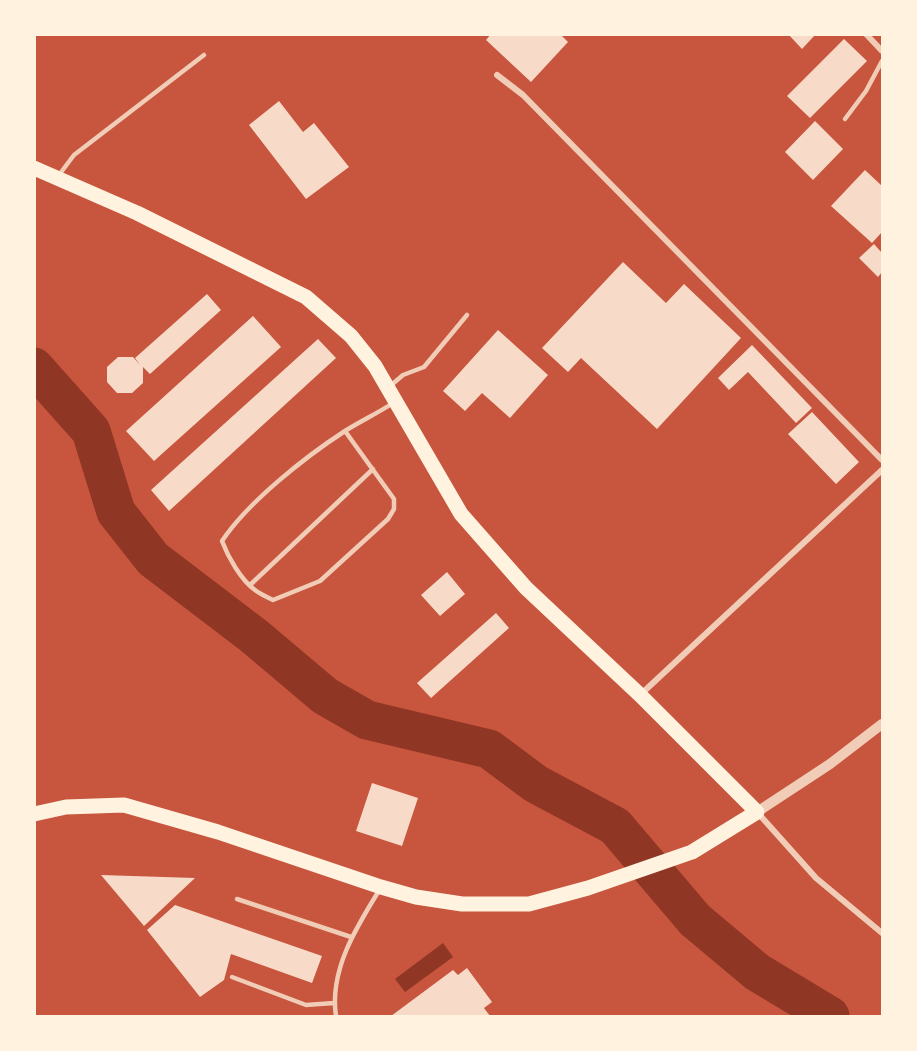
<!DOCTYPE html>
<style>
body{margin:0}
#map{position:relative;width:917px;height:1051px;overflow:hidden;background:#c8553d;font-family:Mulish,sans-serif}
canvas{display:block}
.frame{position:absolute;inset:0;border:36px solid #fff3e0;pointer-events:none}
</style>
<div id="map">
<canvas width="917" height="1051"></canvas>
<div class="frame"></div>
</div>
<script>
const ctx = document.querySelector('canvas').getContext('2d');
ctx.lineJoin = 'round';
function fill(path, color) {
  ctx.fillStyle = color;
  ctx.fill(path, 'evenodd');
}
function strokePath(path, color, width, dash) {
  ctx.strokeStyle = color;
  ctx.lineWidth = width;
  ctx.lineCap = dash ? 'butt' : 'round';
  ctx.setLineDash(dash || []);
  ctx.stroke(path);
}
const water = new Path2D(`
 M 443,943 L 453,957 L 405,992 L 395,979 Z`);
const river = new Path2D(`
 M 34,367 L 91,431 L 116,512 L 153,559 L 254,636 L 325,696 L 367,720 L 489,749 L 536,784 L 615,826 L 695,920 L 757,972 L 830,1016`);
const building = new Path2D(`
 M 491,34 L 560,34 L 568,42 L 531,82 L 486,40 Z
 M 788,34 L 816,34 L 802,49 Z
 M 844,39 L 867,61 L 810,118 L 787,96 Z
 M 279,101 L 303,132 L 314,123 L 349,167 L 306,199 L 249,125 Z
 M 815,121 L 843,149 L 813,180 L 785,152 Z
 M 865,170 L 882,186 L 882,232 L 872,243 L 831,206 Z
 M 874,244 L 882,253 L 882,272 L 878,277 L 859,258 Z
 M 623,262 L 666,303 L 684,284 L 741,338 L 657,429 L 581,358 L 568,372 L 542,348 Z
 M 207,294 L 221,310 L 150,374 L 143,367 L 143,383 L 132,393 L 117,393 L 107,382 L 107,367 L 118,357 L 133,357 L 140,365 L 135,358 Z
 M 253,316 L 281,347 L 154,461 L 126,431 Z
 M 498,330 L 548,375 L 510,418 L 482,393 L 465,411 L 443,391 Z
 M 318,339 L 336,358 L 169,511 L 151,490 Z
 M 752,345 L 812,408 L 796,423 L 748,372 L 729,390 L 718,378 Z
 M 812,412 L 859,462 L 836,484 L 788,434 Z
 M 447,572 L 465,594 L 440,616 L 421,595 Z
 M 496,613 L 509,628 L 431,698 L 417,683 Z
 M 372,783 L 418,798 L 402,846 L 356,831 Z
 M 101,875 L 195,878 L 144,926 Z
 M 175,905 L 322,956 L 312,983 L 231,954 L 224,980 L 200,997 L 147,930 Z
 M 467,968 L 492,1002 L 484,1008 L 490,1016 L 391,1016 L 453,970 L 458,975 Z`);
const service = new Path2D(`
 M 845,119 L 866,91 L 882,61
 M 59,175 L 74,155 L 204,55
 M 389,387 L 403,375 L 424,367 L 467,315
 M 345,431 L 394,499 L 394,509 L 388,519 L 320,581 L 273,600 C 267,597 260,594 255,590 C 241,580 228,557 222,541 C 248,502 305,457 345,431 C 361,421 378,413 393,403
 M 250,585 L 373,469
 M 237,899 L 351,937
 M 232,977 L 306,1005 L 334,1003
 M 336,1016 C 329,970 357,926 380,889`);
const minor = new Path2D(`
 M 866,34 L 882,51
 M 497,75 L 523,95 L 882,460
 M 640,695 L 882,470
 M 757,812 L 816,878 L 882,933`);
const tertiary = new Path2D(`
 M 757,812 L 830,764 L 882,724`);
const primary = new Path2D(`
 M 34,168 L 137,213 L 306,297 L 351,336 L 375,366 L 461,514 L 526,588 L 640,695 L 757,812 L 692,852 L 588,888 L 529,904 L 462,904 L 416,897 L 381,887 L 218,832 L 124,805 L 66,807 L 34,814`);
fill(water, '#8f3625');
strokePath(river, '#8f3625', 39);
fill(building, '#f7dbc8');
strokePath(service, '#f1ccb7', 4.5);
strokePath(minor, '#f1ccb7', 6);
strokePath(tertiary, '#f1ccb7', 10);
strokePath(primary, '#fff3e0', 15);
</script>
